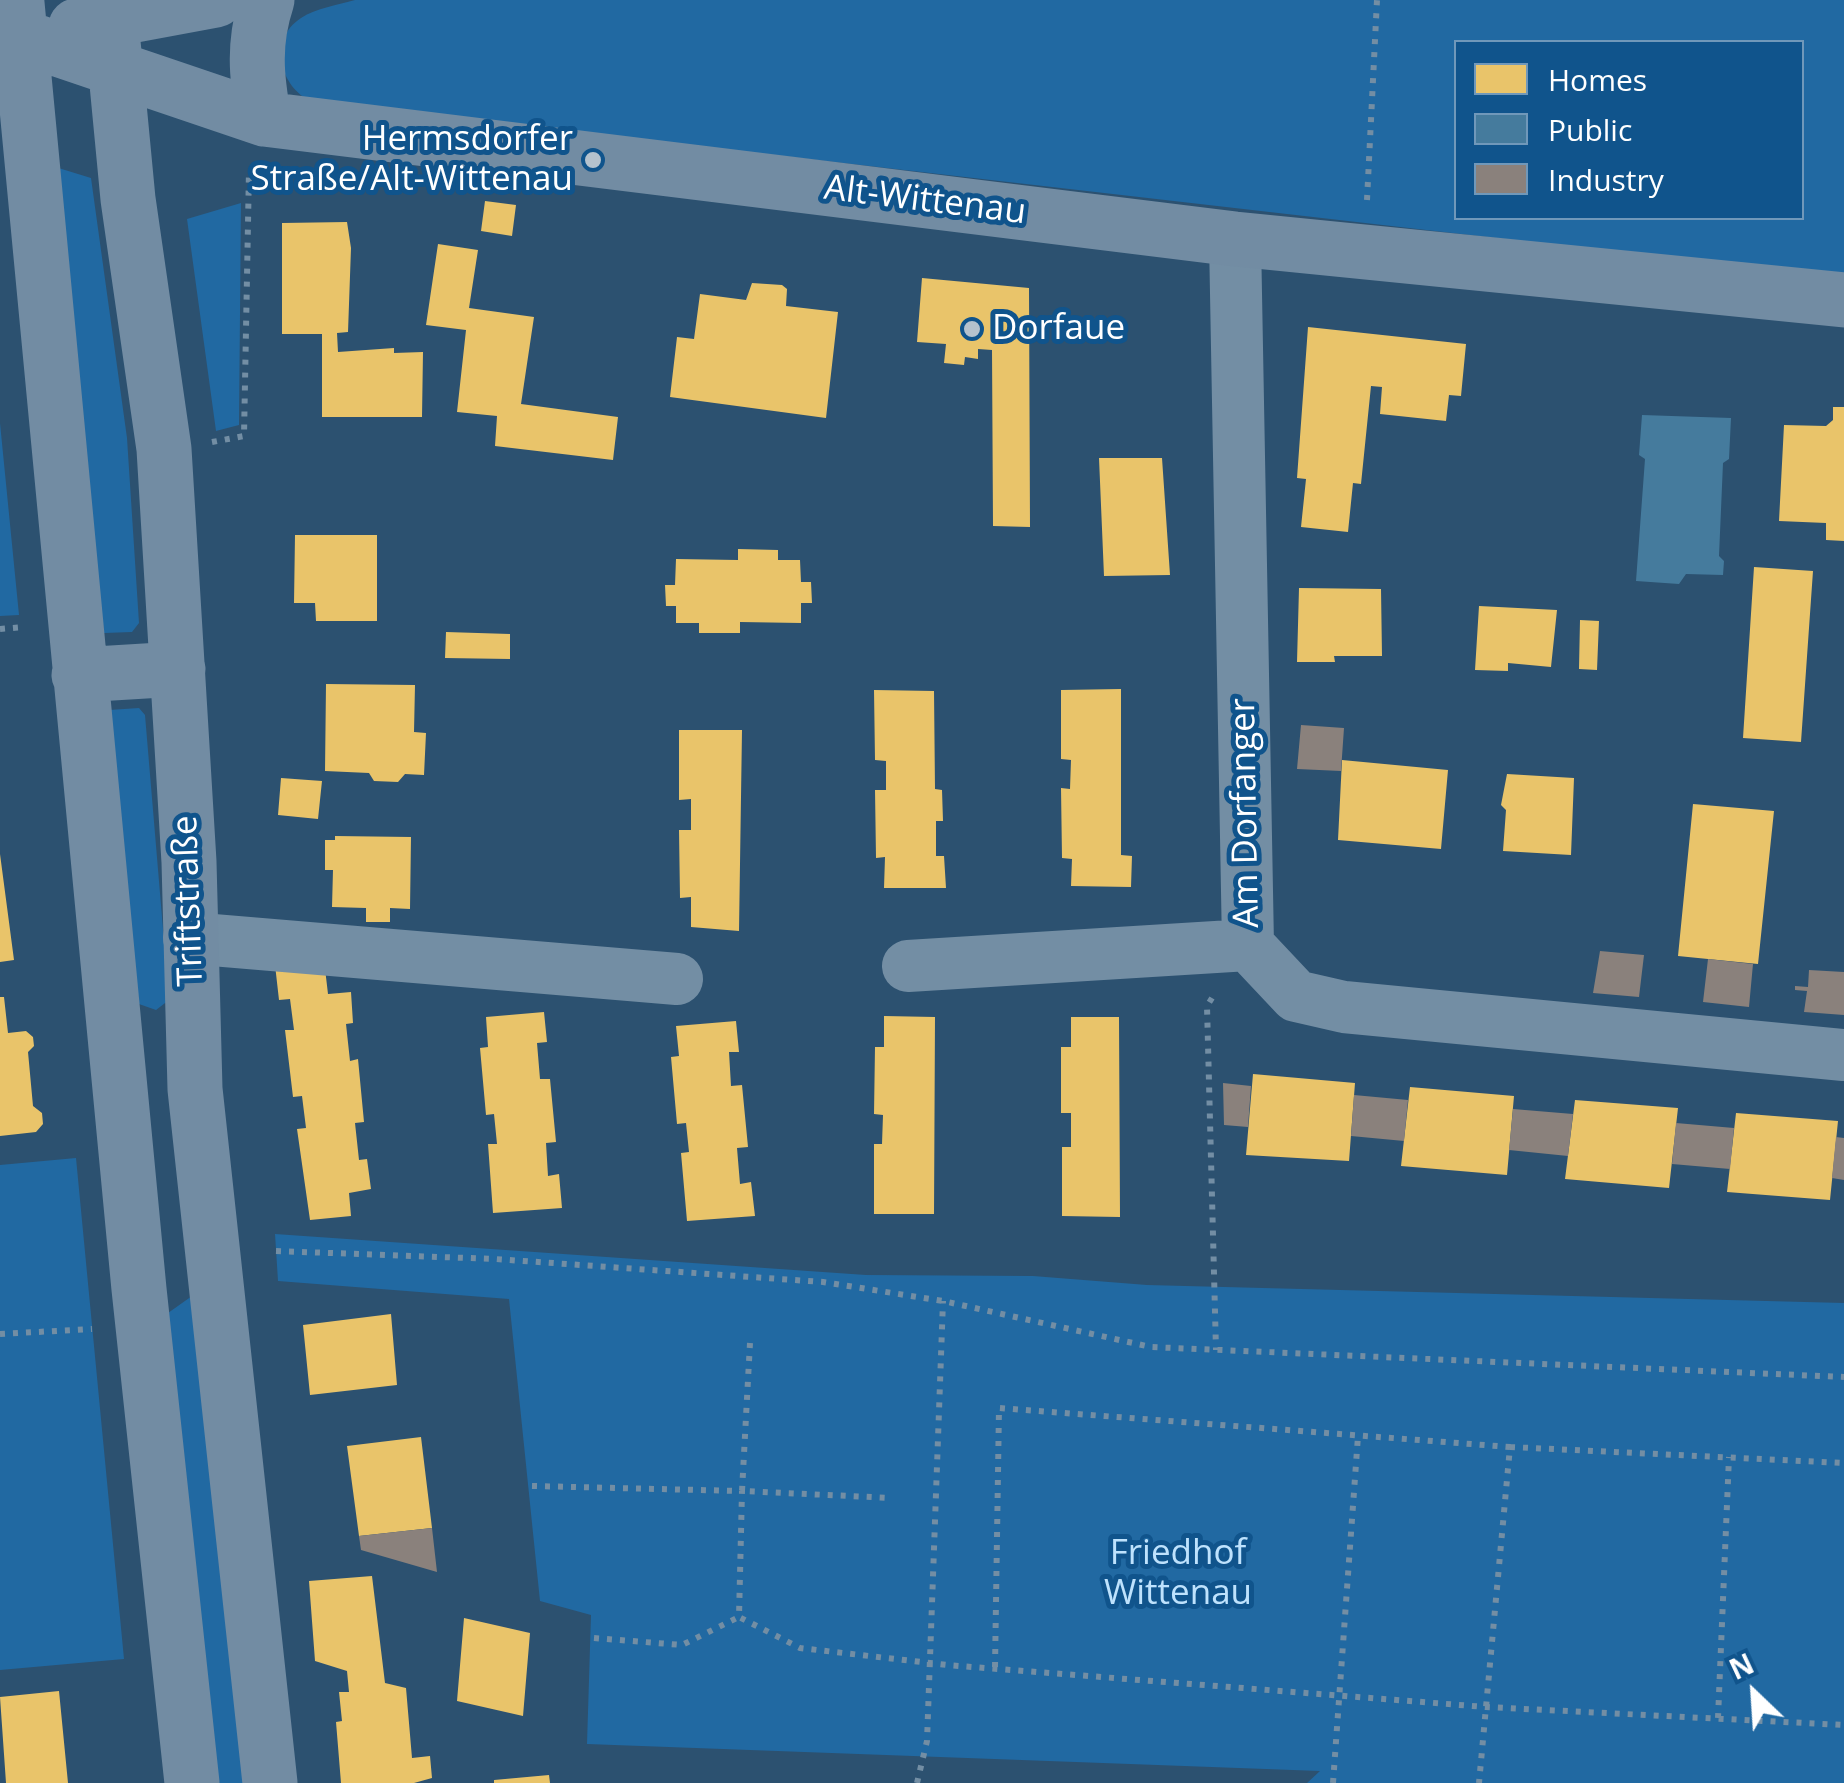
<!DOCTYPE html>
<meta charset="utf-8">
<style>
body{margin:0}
#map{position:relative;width:1844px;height:1783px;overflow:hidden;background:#2c5170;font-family:"Open Sans",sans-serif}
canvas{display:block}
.legend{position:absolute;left:1454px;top:40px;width:350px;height:180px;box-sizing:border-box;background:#10548c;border:2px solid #7098ba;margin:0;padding:12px 18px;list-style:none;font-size:30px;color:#fff}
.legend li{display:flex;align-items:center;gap:20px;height:50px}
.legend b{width:50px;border:2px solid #7098ba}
.north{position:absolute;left:1704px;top:1643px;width:100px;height:100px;-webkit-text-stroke:8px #10548c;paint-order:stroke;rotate:335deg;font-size:28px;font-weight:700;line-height:40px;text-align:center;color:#fff}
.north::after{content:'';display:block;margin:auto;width:35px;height:45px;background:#fff;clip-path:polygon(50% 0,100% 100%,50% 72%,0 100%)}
</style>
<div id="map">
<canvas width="1844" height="1783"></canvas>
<ul class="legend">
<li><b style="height:28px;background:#e9c46a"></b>Homes</li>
<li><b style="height:28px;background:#457b9d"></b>Public</li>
<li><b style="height:28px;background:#8a817c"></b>Industry</li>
</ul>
<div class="north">N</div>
</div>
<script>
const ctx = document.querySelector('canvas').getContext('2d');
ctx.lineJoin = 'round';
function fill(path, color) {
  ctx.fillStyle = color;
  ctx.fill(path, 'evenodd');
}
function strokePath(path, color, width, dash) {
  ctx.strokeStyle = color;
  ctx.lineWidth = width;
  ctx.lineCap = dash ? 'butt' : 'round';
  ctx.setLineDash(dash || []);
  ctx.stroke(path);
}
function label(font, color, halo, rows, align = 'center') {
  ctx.font = font + ' "Open Sans",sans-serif';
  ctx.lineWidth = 10;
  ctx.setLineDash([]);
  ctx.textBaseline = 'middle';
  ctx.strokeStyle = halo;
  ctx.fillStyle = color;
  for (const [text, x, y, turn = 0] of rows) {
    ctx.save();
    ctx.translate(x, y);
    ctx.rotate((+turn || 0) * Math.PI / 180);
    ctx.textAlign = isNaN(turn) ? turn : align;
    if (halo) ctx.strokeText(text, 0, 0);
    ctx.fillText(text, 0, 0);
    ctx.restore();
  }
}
const green = new Path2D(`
 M 355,0 L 1844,0 L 1844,278 L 312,102 C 280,87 267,40 301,18 C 316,8 338,5 355,0 ZM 1456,42 L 1802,42 L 1802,218 L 1456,218 Z
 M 52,166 L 91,178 L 127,438 L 139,623 L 132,632 L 104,633 Z
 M 241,203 L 239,425 L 216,431 L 187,219 Z
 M 0,423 L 19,615 L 0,616 Z
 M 139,708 L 145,715 L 169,1000 L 156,1010 L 139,1004 L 109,710 Z
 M 76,1158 L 124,1659 L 0,1670 L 0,1165 Z
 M 275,1234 L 866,1275 L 1033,1276 L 1147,1285 L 1844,1303 L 1844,1783 L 1307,1783 L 1320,1771 L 587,1744 L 591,1615 L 540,1601 L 509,1299 L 278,1281 Z
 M 192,1296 L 246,1783 L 216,1783 L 168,1313 Z`);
const homes = new Path2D(`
 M 485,201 L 516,205 L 512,236 L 481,231 Z
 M 347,222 L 351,248 L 348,332 L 337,333 L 338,352 L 394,348 L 394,353 L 423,352 L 422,417 L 322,417 L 322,334 L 282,334 L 282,223 Z
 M 438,244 L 478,250 L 469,308 L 534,317 L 521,404 L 618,417 L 613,460 L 495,446 L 497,416 L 457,412 L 466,330 L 426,325 Z
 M 922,278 L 1029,288 L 1030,527 L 993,526 L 992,350 L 978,349 L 978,359 L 965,357 L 964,365 L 944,363 L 946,344 L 917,342 Z
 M 752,283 L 782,285 L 787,289 L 786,306 L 838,312 L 826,418 L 670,397 L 677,337 L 694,339 L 700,294 L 746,300 Z
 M 1308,327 L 1466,344 L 1461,396 L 1449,395 L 1446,421 L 1380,414 L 1382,387 L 1371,386 L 1361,484 L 1353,483 L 1348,532 L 1301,527 L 1306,479 L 1297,478 Z
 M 1833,407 L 1844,407 L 1844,541 L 1826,540 L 1826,523 L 1779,521 L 1784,425 L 1826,426 L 1833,420 Z
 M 1099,458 L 1162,458 L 1170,575 L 1104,576 Z
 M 295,535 L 377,535 L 377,621 L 316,621 L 315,603 L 294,603 Z
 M 738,549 L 778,550 L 778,560 L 800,560 L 801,582 L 811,582 L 812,603 L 801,603 L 801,623 L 740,622 L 740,633 L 699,633 L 699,623 L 676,623 L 676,606 L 666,606 L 665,585 L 675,585 L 676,559 L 738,560 Z
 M 1754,567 L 1813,571 L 1801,742 L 1743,738 Z
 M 1299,588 L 1381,589 L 1382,656 L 1334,656 L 1335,662 L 1297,662 Z
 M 1479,606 L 1557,610 L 1551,667 L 1508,663 L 1508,671 L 1475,670 Z
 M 1580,620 L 1599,621 L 1597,670 L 1579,669 Z
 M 446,632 L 510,634 L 510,659 L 445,658 Z
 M 326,684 L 415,685 L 414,732 L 426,733 L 424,775 L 405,774 L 398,782 L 374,781 L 369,773 L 325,771 Z
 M 1121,689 L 1121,855 L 1132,856 L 1131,887 L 1071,886 L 1072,859 L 1062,858 L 1061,788 L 1070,789 L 1071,760 L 1061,759 L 1061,690 Z
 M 874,690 L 934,691 L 935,789 L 942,790 L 943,821 L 936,821 L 936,856 L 944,856 L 946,888 L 884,888 L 885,857 L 876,858 L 875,790 L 886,790 L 886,761 L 875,760 Z
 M 679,730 L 742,730 L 739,931 L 691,927 L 691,897 L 680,898 L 679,830 L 691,830 L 691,799 L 679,800 Z
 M 1342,760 L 1448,770 L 1441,849 L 1338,840 Z
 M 1507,774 L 1574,778 L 1571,855 L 1503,851 L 1506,810 L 1501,805 Z
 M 281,778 L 322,781 L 318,819 L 278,815 Z
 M 1693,804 L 1774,811 L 1758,964 L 1678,956 Z
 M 335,836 L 411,837 L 410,909 L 390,908 L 390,922 L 366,922 L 366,908 L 332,907 L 333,870 L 325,870 L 325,840 L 335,840 Z
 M 0,854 L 14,960 L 0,962 Z
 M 274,956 L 324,960 L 328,994 L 351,992 L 353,1023 L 346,1024 L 350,1061 L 358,1059 L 364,1122 L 355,1123 L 359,1160 L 367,1159 L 371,1189 L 349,1193 L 351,1216 L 310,1220 L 297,1129 L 306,1128 L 302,1096 L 293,1097 L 285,1030 L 294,1030 L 290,999 L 279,1000 Z
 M 0,997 L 4,997 L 8,1033 L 26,1031 L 33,1037 L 34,1046 L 28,1052 L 33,1106 L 42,1113 L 43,1124 L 36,1132 L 0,1136 Z
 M 544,1012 L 547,1042 L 537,1043 L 540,1079 L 550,1079 L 556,1142 L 546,1143 L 548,1176 L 559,1174 L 562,1208 L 493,1213 L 488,1144 L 497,1144 L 494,1114 L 486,1115 L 480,1048 L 488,1047 L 486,1017 Z
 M 884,1016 L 935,1017 L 934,1214 L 874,1214 L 874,1144 L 882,1144 L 883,1115 L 874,1114 L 875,1047 L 884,1047 Z
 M 1071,1017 L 1119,1017 L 1120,1217 L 1062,1216 L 1062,1147 L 1071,1147 L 1071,1113 L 1061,1113 L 1061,1047 L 1071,1047 Z
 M 736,1021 L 739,1052 L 729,1052 L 731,1086 L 742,1085 L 748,1147 L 737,1148 L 740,1184 L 751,1182 L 755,1216 L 687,1221 L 681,1153 L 689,1152 L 686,1123 L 677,1124 L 671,1057 L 679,1056 L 676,1026 Z
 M 1253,1074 L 1355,1083 L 1349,1161 L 1246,1155 Z
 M 1410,1087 L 1514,1096 L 1507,1175 L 1401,1166 Z
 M 1575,1100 L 1678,1108 L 1669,1188 L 1565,1179 Z
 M 1736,1113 L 1838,1121 L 1830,1200 L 1727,1192 Z
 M 391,1314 L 397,1385 L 310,1395 L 303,1325 Z
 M 421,1437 L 432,1528 L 359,1536 L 347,1446 Z
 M 372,1576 L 385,1683 L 406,1688 L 412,1758 L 430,1756 L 432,1778 L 414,1783 L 341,1783 L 336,1722 L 342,1721 L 339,1692 L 349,1692 L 347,1671 L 315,1661 L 309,1581 Z
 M 464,1618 L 530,1633 L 523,1716 L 457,1701 Z
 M 59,1691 L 68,1783 L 6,1783 L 0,1697 Z
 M 549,1775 L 550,1783 L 494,1783 L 494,1780 Z`);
const public = new Path2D(`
 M 1642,415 L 1731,418 L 1729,459 L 1723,463 L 1719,556 L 1724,561 L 1723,575 L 1686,574 L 1679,584 L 1636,581 L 1645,459 L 1639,455 Z`);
const industry = new Path2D(`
 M 1301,725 L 1344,728 L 1341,771 L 1297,769 Z
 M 1600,951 L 1644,955 L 1639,997 L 1593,993 Z
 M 1708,959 L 1753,964 L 1749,1007 L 1703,1002 Z
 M 1809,970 L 1844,972 L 1844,1015 L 1804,1012 L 1807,991 L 1795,990 L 1795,986 L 1808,987 Z
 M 1223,1083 L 1251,1086 L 1248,1127 L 1224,1125 Z
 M 1354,1095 L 1408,1100 L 1404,1141 L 1351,1136 Z
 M 1513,1109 L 1573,1114 L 1568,1156 L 1509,1150 Z
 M 1676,1123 L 1734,1128 L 1730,1169 L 1672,1164 Z
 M 1836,1137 L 1844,1138 L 1844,1180 L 1832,1178 Z
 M 432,1528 L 437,1572 L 361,1550 L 359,1536 Z`);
const path = new Path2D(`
 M 1367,200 L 1377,0
 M 212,442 L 244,436 L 249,170
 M 0,629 L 24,627
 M 1212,998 L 1207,1006 L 1216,1350
 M 276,1251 L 495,1259 L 823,1282 L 943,1301 L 1151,1347 L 1844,1377
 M 0,1334 L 92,1329
 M 750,1343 L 742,1491 L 892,1498
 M 1510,1447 L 1844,1463
 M 532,1486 L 742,1491 L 739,1617 L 800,1648 L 947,1665 L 1486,1707 L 1844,1725
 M 594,1638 L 682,1645 L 739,1617
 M 995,1667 L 999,1408 L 1510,1447 L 1479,1783
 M 1718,1718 L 1729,1457
 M 917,1783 L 927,1741 L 943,1301
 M 1333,1783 L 1358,1436`);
const minor = new Path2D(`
 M 1235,239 L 1248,945 L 1296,996 L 1344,1007 L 1844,1055
 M 189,938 L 677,979
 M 908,966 L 1248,945`);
const major = new Path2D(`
 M 109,0 L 128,199 L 164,449 L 189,862 L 195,1089 L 270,1783
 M 17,3 L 139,1289 L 192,1783
 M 76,26 L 216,0
 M 19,36 L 264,119 L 1235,239 L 1844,300
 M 264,119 C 256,76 253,42 267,0
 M 79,675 L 178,669`);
const markers = [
 [593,160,10,"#b5c2cd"],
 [972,329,10,"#b5c2cd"]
];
const poiNames = [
 ["Hermsdorfer",573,140],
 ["Straße/Alt-Wittenau",573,180],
 ["Dorfaue",992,329,"left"]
];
const streetNames = [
 ["Alt-Wittenau",925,201,7],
 ["Am Dorfanger",1246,813,-91],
 ["Triftstraße",189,901,-92]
];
const parkNames = [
 ["Friedhof",1178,1554],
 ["Wittenau",1178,1594]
];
fill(green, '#2169a2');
fill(homes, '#e9c46a');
fill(public, '#457b9d');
fill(industry, '#8a817c');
strokePath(path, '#738ea4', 6, [5, 8]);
strokePath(minor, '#738ea4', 52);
strokePath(major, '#728ca3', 55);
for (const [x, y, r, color] of markers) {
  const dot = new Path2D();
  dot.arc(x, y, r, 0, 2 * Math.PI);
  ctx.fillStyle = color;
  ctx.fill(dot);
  strokePath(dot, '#10548c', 4);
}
label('35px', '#fff', '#10548c', poiNames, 'right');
label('35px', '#fff', '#10548c', streetNames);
label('35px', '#bee2fd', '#10548c', parkNames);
</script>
